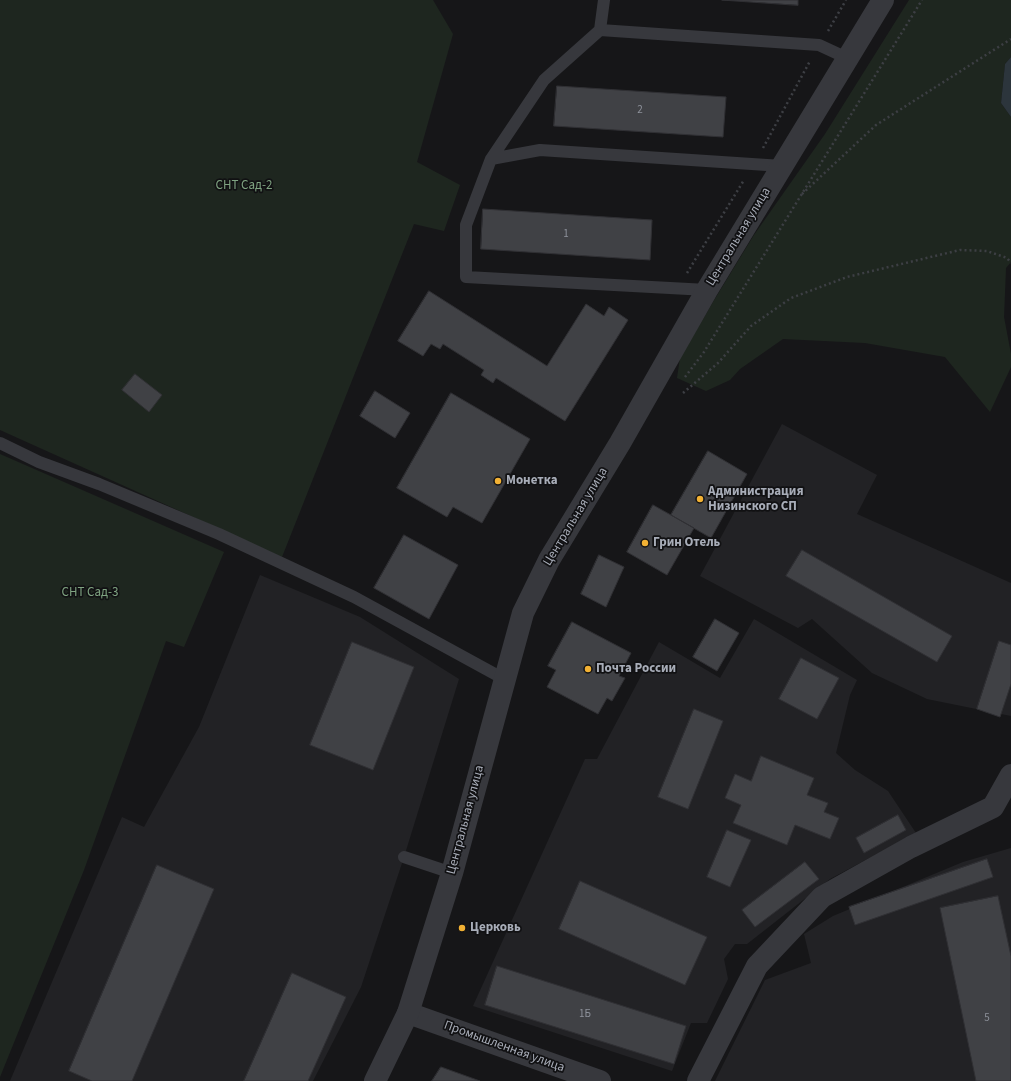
<!DOCTYPE html>
<meta charset="utf-8">
<style>
body{margin:0}
canvas{display:block;background:#161618}
</style>
<canvas width="1011" height="1081"></canvas>
<script>
const ctx = document.querySelector('canvas').getContext('2d');
ctx.lineJoin = 'round';
function fill(path, color) {
  ctx.fillStyle = color;
  ctx.fill(path, 'evenodd');
}
function strokePath(path, color, width, dash) {
  ctx.strokeStyle = color;
  ctx.lineWidth = width;
  ctx.lineCap = dash ? 'butt' : 'round';
  ctx.setLineDash(dash || []);
  ctx.stroke(path);
}
function label(font, color, halo, rows, align = 'center') {
  ctx.font = font + ' "Source Sans 3",sans-serif';
  ctx.lineWidth = 3.5;
  ctx.setLineDash([]);
  ctx.textBaseline = 'middle';
  ctx.strokeStyle = halo;
  ctx.fillStyle = color;
  for (const [text, x, y, turn = 0] of rows) {
    ctx.save();
    ctx.translate(x, y);
    ctx.rotate((+turn || 0) * Math.PI / 180);
    ctx.textAlign = isNaN(turn) ? turn : align;
    if (halo) ctx.strokeText(text, 0, 0);
    ctx.fillText(text, 0, 0);
    ctx.restore();
  }
}
const built = new Path2D(`
 M 782,424 L 877,475 L 857,514 L 1011,583 L 1011,716 L 927,699 L 872,673 L 812,619 L 798,628 L 700,576 Z
 M 260,575 L 360,617 L 459,679 L 404,857 L 361,987 L 313,1081 L 10,1081 L 122,817 L 144,827 L 199,727 Z
 M 754,619 L 857,680 L 850,695 L 836,753 L 855,770 L 888,791 L 916,833 L 830,879 L 747,944 L 735,944 L 724,959 L 728,979 L 707,1023 L 691,1023 L 672,1071 L 473,1006 L 585,759 L 597,759 L 659,642 L 720,678 Z
 M 1011,848 L 1011,1081 L 715,1081 L 765,980 L 811,963 L 804,934 L 833,916 L 963,862 Z`);
const green = new Path2D(`
 M 0,0 L 433,0 L 453,34 L 417,162 L 460,185 L 444,231 L 414,224 L 282,557 L 0,430 Z
 M 909,0 L 1011,0 L 1011,57 L 1005,64 L 1001,103 L 1011,117 L 1011,262 L 1006,268 L 1004,317 L 1011,354 L 1011,367 L 990,412 L 945,357 L 865,343 L 783,339 L 740,369 L 730,380 L 706,391 L 677,378 L 680,358 L 713,302 L 754,235 L 825,134 Z
 M 0,454 L 224,552 L 184,647 L 166,641 L 84,870 L 0,1077 Z`);
const water = new Path2D(`
 M 1011,57 L 1011,117 L 1001,103 L 1005,64 Z`);
const building = new Path2D(`
 M 722,0 L 798,0 L 798,5 Z
 M 557,86 L 726,97 L 723,137 L 554,126 Z
 M 483,209 L 652,220 L 650,260 L 481,249 Z
 M 429,291 L 547,366 L 586,304 L 604,316 L 609,307 L 628,320 L 565,421 L 496,378 L 493,383 L 481,375 L 484,370 L 443,344 L 440,349 L 431,344 L 423,356 L 398,341 Z
 M 135,374 L 162,395 L 149,412 L 122,390 Z
 M 375,391 L 410,413 L 395,438 L 360,416 Z
 M 451,393 L 530,439 L 482,523 L 453,507 L 447,517 L 397,488 Z
 M 708,451 L 747,474 L 711,538 L 671,515 Z
 M 653,505 L 694,528 L 667,575 L 627,552 Z
 M 404,535 L 458,565 L 429,619 L 374,588 Z
 M 802,550 L 952,636 L 937,662 L 786,576 Z
 M 599,555 L 624,567 L 606,607 L 581,594 Z
 M 715,619 L 739,633 L 717,671 L 693,657 Z
 M 572,622 L 631,653 L 619,676 L 625,678 L 612,701 L 607,698 L 598,714 L 547,687 L 556,670 L 548,666 Z
 M 999,641 L 1011,645 L 1011,684 L 1000,717 L 977,709 Z
 M 352,642 L 414,667 L 373,770 L 310,745 Z
 M 801,658 L 839,678 L 817,719 L 779,699 Z
 M 694,709 L 723,721 L 688,809 L 658,797 Z
 M 761,756 L 814,778 L 807,795 L 828,803 L 824,812 L 839,818 L 830,839 L 795,825 L 787,845 L 733,823 L 741,805 L 725,798 L 735,774 L 751,781 Z
 M 898,815 L 906,830 L 864,853 L 856,838 Z
 M 727,830 L 751,840 L 730,887 L 707,877 Z
 M 987,859 L 993,877 L 855,925 L 849,907 Z
 M 805,862 L 819,879 L 755,927 L 742,910 Z
 M 157,865 L 214,889 L 132,1081 L 92,1081 L 69,1071 Z
 M 580,881 L 707,937 L 685,985 L 559,929 Z
 M 998,896 L 1011,956 L 1011,1081 L 976,1081 L 940,908 Z
 M 497,966 L 686,1026 L 674,1064 L 485,1005 Z
 M 292,973 L 346,997 L 308,1081 L 244,1081 Z
 M 441,1067 L 480,1081 L 432,1081 Z`);
const path = new Path2D(`
 M 828,31 L 846,0
 M 763,148 L 810,61
 M 802,194 L 876,125 L 1011,39
 M 687,273 L 744,180
 M 685,377 L 704,352 L 922,0
 M 683,393 L 718,363 L 751,326 L 791,298 L 847,277 L 960,250 L 987,251 L 1007,258 L 1011,263`);
const service = new Path2D(`
 M 604,0 L 600,30 L 544,80 L 491,159 L 466,225 L 466,277 L 707,290
 M 600,30 L 819,45 L 847,58
 M 491,159 L 540,150 L 782,166
 M 0,443 L 39,462 L 99,484 L 219,534 L 354,597 L 504,679
 M 404,857 L 452,873`);
const minor = new Path2D(`
 M 408,1013 L 600,1081
 M 698,1081 L 757,966 L 822,897 L 911,847 L 993,807 L 1011,775`);
const tertiary = new Path2D(`
 M 375,1081 L 408,1013 L 452,873 L 523,613 L 549,560 L 620,443 L 707,290 L 883,0`);
const markers = [
 [498,481,4,"#f2b134"],
 [700,499,4,"#f2b134"],
 [645,543,4,"#f2b134"],
 [588,669,4,"#f2b134"],
 [462,928,4,"#f2b134"]
];
const numberNames = [
 ["2",640,111],
 ["1",566,235],
 ["1Б",585,1015],
 ["5",987,1019]
];
const parkNames = [
 ["СНТ Сад-2",244,186],
 ["СНТ Сад-3",90,593]
];
const streetNames = [
 ["Центральная улица",739,237,-59],
 ["Центральная улица",576,517,-59],
 ["Центральная улица",466,820,-75],
 ["Промышленная улица",504,1047,20]
];
const poiNames = [
 ["Монетка",506,481],
 ["Администрация",708,492],
 ["Низинского СП",708,507],
 ["Грин Отель",653,543],
 ["Почта России",596,669],
 ["Церковь",470,928]
];
fill(built, '#222225');
fill(green, '#1e261f');
fill(water, '#2c353c');
fill(building, '#404145');
strokePath(building, '#303034', 1);
strokePath(path, '#3d3f44', 2.5, [2, 3]);
strokePath(service, '#37383d', 12);
strokePath(minor, '#37383d', 22);
strokePath(tertiary, '#37383d', 22);
for (const [x, y, r, color] of markers) {
  const dot = new Path2D();
  dot.arc(x, y, r, 0, 2 * Math.PI);
  ctx.fillStyle = color;
  ctx.fill(dot);
  strokePath(dot, '#111113', 1.5);
}
label('11px', '#8e929b', null, numberNames);
label('13px', '#7fa381', '#111113', parkNames);
label('13px', '#a8adb8', '#111113', streetNames);
label('bold 13px', '#a8adb8', '#111113', poiNames, 'left');
</script>
